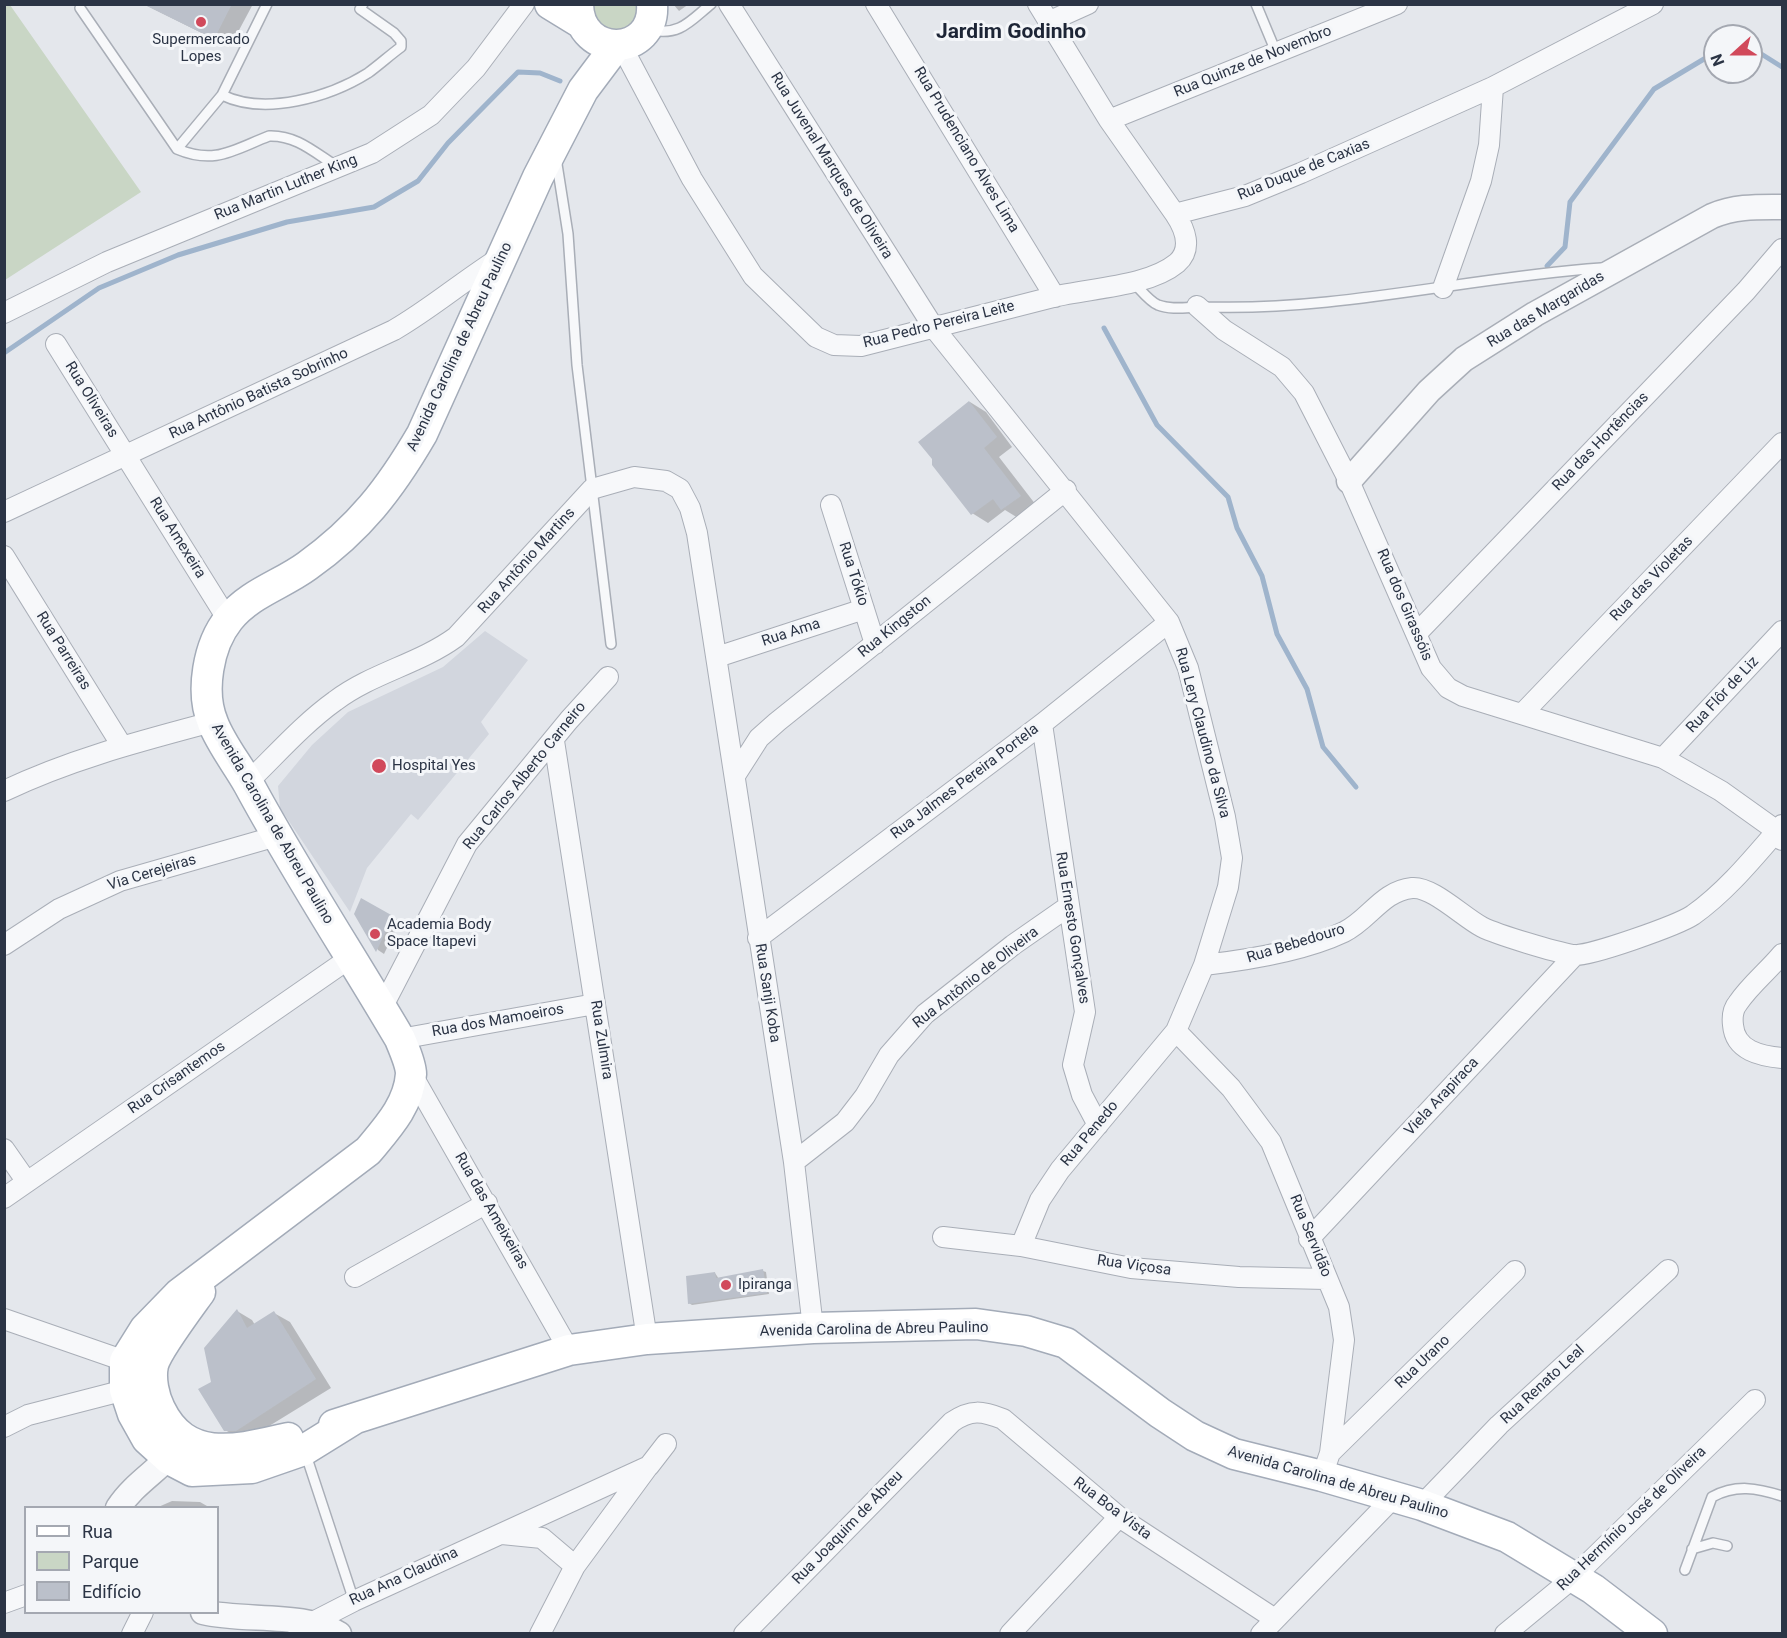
<!DOCTYPE html>
<meta charset="utf-8">
<style>
body{margin:0}
#map{position:relative;width:1787px;height:1638px;overflow:hidden;background:#e4e7ec;font-family:Roboto,sans-serif}
canvas{display:block}
.frame{position:absolute;inset:0;border:6px solid #2b3445;pointer-events:none}
.legend{position:absolute;left:24px;top:1506px;width:195px;height:108px;box-sizing:border-box;background:#f4f6f9;border:2px solid #a4a8b1;margin:0;padding:8px 10px;list-style:none;font-size:18px;color:#2b3445}
.legend li{display:flex;align-items:center;gap:12px;height:30px}
.legend b{width:30px;border:2px solid #a4a8b1}
.north{position:absolute;left:1703px;top:24px;width:60px;height:60px;box-sizing:border-box;background:#f4f6f9;border:2px solid #a4a8b1;border-radius:50%;rotate:249deg;font-size:16px;font-weight:700;line-height:24px;text-align:center;color:#2b3445}
.north::after{content:'';display:block;margin:auto;width:21px;height:27px;background:#d1495b;clip-path:polygon(50% 0,100% 100%,50% 72%,0 100%)}
</style>
<div id="map">
<canvas width="1787" height="1638"></canvas>
<div class="frame"></div>
<ul class="legend">
<li><b style="height:8px;background:#fff"></b>Rua</li>
<li><b style="height:16px;background:#c9d6c5"></b>Parque</li>
<li><b style="height:16px;background:#bbc0ca"></b>Edifício</li>
</ul>
<div class="north">N</div>
</div>
<script>
const ctx = document.querySelector('canvas').getContext('2d');
ctx.lineJoin = 'round';
function fill(path, color) {
  ctx.fillStyle = color;
  ctx.fill(path, 'evenodd');
}
function strokePath(path, color, width, dash) {
  ctx.strokeStyle = color;
  ctx.lineWidth = width;
  ctx.lineCap = dash ? 'butt' : 'round';
  ctx.setLineDash(dash || []);
  ctx.stroke(path);
}
function label(font, color, halo, rows, align = 'center') {
  ctx.font = font + ' Roboto,sans-serif';
  ctx.lineWidth = 6;
  ctx.setLineDash([]);
  ctx.textBaseline = 'middle';
  ctx.strokeStyle = halo;
  ctx.fillStyle = color;
  for (const [text, x, y, turn = 0] of rows) {
    ctx.save();
    ctx.translate(x, y);
    ctx.rotate((+turn || 0) * Math.PI / 180);
    ctx.textAlign = isNaN(turn) ? turn : align;
    if (halo) ctx.strokeText(text, 0, 0);
    ctx.fillText(text, 0, 0);
    ctx.restore();
  }
}
const built = new Path2D(`
 M 485,631 L 528,660 L 481,722 L 489,734 L 418,820 L 411,814 L 367,868 L 350,912 L 280,808 L 278,786 L 312,745 L 348,712 L 443,667 Z`);
const green = new Path2D(`
 M 641,4 L 630,29 L 605,33 L 587,5 Z
 M 10,5 L 141,192 L 5,280 L 4,5 Z`);
const shadow = new Path2D(`
 M 143,4 L 253,4 L 230,47 Z
 M 673,4 L 689,4 L 679,11 Z
 M 970,402 L 986,412 L 1012,447 L 999,457 L 1036,505 L 1018,518 L 1005,510 L 988,523 L 972,513 Z
 M 362,901 L 400,921 L 384,954 L 378,950 L 356,914 Z
 M 763,1271 L 766,1272 L 769,1294 L 692,1305 L 689,1303 L 715,1273 L 719,1279 Z
 M 237,1311 L 252,1320 L 255,1325 L 274,1313 L 290,1322 L 331,1388 L 248,1439 L 241,1439 L 225,1430 L 213,1383 Z
 M 172,1501 L 200,1502 L 207,1506 L 156,1508 Z`);
const stream = new Path2D(`
 M 1751,51 L 1755,50 L 1782,67
 M 1547,266 L 1565,247 L 1570,202 L 1654,89 L 1704,59 L 1715,57
 M 1104,328 L 1157,425 L 1228,497 L 1237,528 L 1262,576 L 1277,634 L 1307,689 L 1323,747 L 1356,787
 M 4,353 L 99,288 L 178,255 L 287,222 L 374,207 L 418,181 L 448,143 L 518,72 L 540,73 L 560,81`);
const building = new Path2D(`
 M 143,4 L 232,4 L 214,39 Z
 M 969,401 L 997,437 L 984,448 L 1021,496 L 1001,510 L 993,499 L 971,515 L 932,465 L 932,459 L 918,442 Z
 M 361,898 L 393,916 L 376,952 L 354,914 Z
 M 763,1269 L 767,1293 L 688,1304 L 686,1276 L 715,1272 L 716,1278 Z
 M 237,1309 L 247,1328 L 274,1311 L 316,1379 L 236,1431 L 224,1431 L 198,1389 L 211,1382 L 204,1348 Z`);
const service = new Path2D(`
 M 1256,4 L 1276,52
 M 80,8 L 177,149 C 215,165 233,150 269,136 C 296,135 314,152 336,166
 M 651,30 C 680,36 690,21 711,4
 M 222,95 C 265,116 330,97 368,73 C 379,65 390,55 401,47 L 401,41 L 394,33 L 360,9 L 363,4
 M 177,149 L 222,95 L 267,4
 M 556,158 L 568,234 L 577,365 L 611,644
 M 1134,283 C 1141,290 1149,301 1158,305 C 1173,311 1192,306 1208,307 C 1340,311 1470,277 1601,268
 M 306,1455 L 354,1601
 M 1692,1549 L 1713,1543 L 1727,1546
 M 1685,1570 L 1712,1497 C 1736,1484 1757,1488 1782,1496`);
const minor = new Path2D(`
 M 729,4 L 934,328 L 1169,622 L 1188,668 L 1225,817 L 1232,858 L 1228,887 L 1204,965 L 1176,1031 L 1060,1170 L 1040,1200 L 1021,1246
 M 876,4 L 1055,297
 M 1038,4 L 1109,120 L 1175,214 L 1245,196 L 1301,173 L 1493,87 L 1653,4
 M 1048,22 L 1088,4
 M 621,45 L 692,179 L 753,276 L 816,337 L 834,345 L 861,346 C 925,330 989,313 1053,297 C 1089,288 1148,287 1177,263 C 1193,249 1185,229 1175,214
 M 1109,120 L 1397,4
 M 1443,288 L 1481,181 L 1489,145 L 1493,87
 M 1197,306 L 1224,330 L 1282,367 L 1304,393 L 1349,481 L 1431,668 L 1448,688 L 1463,696 L 1663,758 L 1721,791 L 1777,831 L 1782,840
 M 4,313 L 107,262 L 372,153 L 431,115 L 476,68 L 524,4
 M 56,344 L 228,620
 M 831,505 L 875,644
 M 4,512 L 394,330 C 432,308 464,280 501,257
 M 4,556 L 122,746
 M 1417,633 L 1746,291 L 1782,249
 M 717,657 L 864,609
 M 1522,714 L 1782,443
 M 1042,724 L 1085,1012 L 1073,1065 L 1082,1095 L 1098,1125
 M 554,741 L 647,1339
 M 1663,758 L 1782,631
 M 736,774 L 759,738 L 777,722 L 1066,490
 M 248,782 C 276,755 303,724 335,701 C 372,673 419,664 456,637 L 592,489 L 634,477 L 666,481 L 680,489 L 690,508 L 697,533 L 794,1162 L 813,1328
 M 4,791 C 71,759 141,741 212,722
 M 758,938 L 1042,724 L 1169,622
 M 4,945 L 59,909 L 120,881 L 277,836
 M 1782,954 C 1768,971 1750,985 1738,1003 C 1733,1009 1732,1017 1733,1025 C 1735,1051 1761,1056 1782,1058
 M 1204,965 C 1248,960 1304,951 1344,932 C 1369,920 1382,891 1412,888 C 1432,886 1463,917 1482,927 C 1498,935 1555,952 1573,955 C 1589,957 1678,925 1693,915 C 1727,891 1755,856 1782,825
 M 382,1008 L 467,844 L 569,720 L 608,677
 M 1176,1031 L 1231,1088 L 1271,1142 L 1339,1307 L 1344,1340 L 1330,1453 L 1322,1476
 M 400,1039 L 595,1004
 M 411,1073 L 569,1350
 M 4,1149 L 27,1182
 M 794,1162 L 845,1122 L 865,1096 L 889,1055 L 925,1014 L 1013,945 L 1069,906
 M 4,1198 L 350,958
 M 943,1237 L 1021,1246 L 1131,1268 L 1239,1277 L 1326,1279
 M 1309,1239 L 1575,955
 M 355,1277 L 487,1203
 M 4,1319 L 125,1361
 M 4,1427 L 28,1415 L 125,1390
 M 1330,1453 L 1515,1271
 M 1422,1505 L 1499,1425 L 1668,1270
 M 502,1534 L 542,1538 L 575,1566
 M 4,1603 L 26,1595
 M 132,1634 L 143,1612
 M 298,1634 L 313,1622 L 354,1601 L 649,1466 L 666,1444
 M 540,1634 L 575,1566 L 647,1468
 M 744,1634 L 952,1422 C 971,1409 982,1411 1003,1419 L 1119,1517 L 1275,1619
 M 1010,1634 L 1119,1517
 M 1261,1634 L 1393,1498
 M 1505,1634 L 1573,1578 L 1755,1400`);
const tertiary = new Path2D(`
 M 1349,481 L 1429,391 L 1464,359 L 1535,314 L 1712,216 C 1736,206 1757,207 1782,207
 M 118,1508 C 134,1483 161,1469 179,1446
 M 203,1612 C 243,1622 306,1612 339,1634`);
const primary = new Path2D(`
 M 550,4 L 581,23
 M 578,4 C 579,60 656,57 652,4
 M 200,1292 C 190,1306 157,1350 153,1365 C 150,1379 154,1397 160,1409 C 187,1465 240,1449 288,1438
 M 354,1419 L 304,1450 L 252,1468 L 192,1471 L 169,1459 L 147,1439 L 133,1414 L 125,1390 L 125,1361 L 145,1329 L 179,1294 L 368,1151 C 387,1128 409,1105 411,1074 C 411,1064 404,1049 400,1039 C 350,954 296,872 249,785 C 238,765 221,744 213,723 C 200,692 208,645 229,619 C 250,593 281,585 307,566 C 359,529 390,489 422,434 L 538,177 L 583,90 L 616,46
 M 334,1425 L 569,1350 L 647,1339 L 813,1328 L 976,1324 L 1026,1331 L 1066,1343 L 1160,1413 L 1195,1436 L 1234,1454 L 1322,1476 L 1422,1505 L 1507,1537 L 1593,1589 L 1652,1634`);
const markers = [
 [201,22,6,"#d1495b"],
 [379,766,8,"#d1495b"],
 [375,934,6,"#d1495b"],
 [726,1285,6,"#d1495b"]
];
const poiNames = [
 ["Supermercado",201,40,"center"],
 ["Lopes",201,57,"center"],
 ["Hospital Yes",392,766],
 ["Academia Body",387,925],
 ["Space Itapevi",387,942],
 ["Ipiranga",738,1285]
];
const streetNames = [
 ["Rua Quinze de Novembro",1253,62,-22],
 ["Rua Prudenciano Alves Lima",966,150,59],
 ["Rua Juvenal Marques de Oliveira",831,166,58],
 ["Rua Duque de Caxias",1304,170,-22],
 ["Rua Martin Luther King",286,188,-22],
 ["Rua das Margaridas",1546,310,-31],
 ["Rua Pedro Pereira Leite",939,325,-14],
 ["Avenida Carolina de Abreu Paulino",460,347,-65],
 ["Rua Antônio Batista Sobrinho",259,394,-25],
 ["Rua Oliveiras",91,400,58],
 ["Rua das Hortências",1601,442,-46],
 ["Rua Amexeira",177,538,58],
 ["Rua Antônio Martins",527,561,-48],
 ["Rua Tókio",853,574,72],
 ["Rua das Violetas",1652,579,-46],
 ["Rua dos Girassóis",1404,605,67],
 ["Rua Kingston",895,627,-39],
 ["Rua Ama",791,633,-18],
 ["Rua Parreiras",63,651,58],
 ["Rua Flôr de Liz",1723,695,-47],
 ["Rua Lery Claudino da Silva",1202,733,75],
 ["Rua Carlos Alberto Carneiro",525,776,-51],
 ["Rua Jalmes Pereira Portela",965,782,-37],
 ["Avenida Carolina de Abreu Paulino",272,824,60],
 ["Via Cerejeiras",152,873,-17],
 ["Rua Ernesto Gonçalves",1072,928,81],
 ["Rua Bebedouro",1296,944,-17],
 ["Rua Antônio de Oliveira",976,978,-38],
 ["Rua Sanji Koba",767,993,81],
 ["Rua dos Mamoeiros",498,1021,-10],
 ["Rua Zulmira",601,1040,81],
 ["Rua Crisantemos",177,1078,-35],
 ["Viela Arapiraca",1442,1097,-47],
 ["Rua Penedo",1090,1134,-50],
 ["Rua das Ameixeiras",491,1211,60],
 ["Rua Servidão",1310,1236,68],
 ["Rua Viçosa",1134,1266,8],
 ["Avenida Carolina de Abreu Paulino",874,1330,-1],
 ["Rua Urano",1423,1362,-44],
 ["Rua Renato Leal",1543,1385,-43],
 ["Avenida Carolina de Abreu Paulino",1338,1483,16],
 ["Rua Boa Vista",1112,1509,37],
 ["Rua Hermínio José de Oliveira",1632,1519,-44],
 ["Rua Joaquim de Abreu",848,1528,-46],
 ["Rua Ana Claudina",404,1577,-25]
];
const districtNames = [
 ["Jardim Godinho",1011,33]
];
fill(built, '#d2d6de');
fill(green, '#c9d6c5');
fill(shadow, '#0003');
strokePath(stream, '#9fb4cc', 5);
fill(building, '#bbc0ca');
strokePath(service, '#a9aeb7', 12);
strokePath(minor, '#a9aeb7', 22);
strokePath(tertiary, '#a9aeb7', 27);
strokePath(primary, '#a3abb8', 33);
strokePath(service, '#f7f8fa', 9);
strokePath(minor, '#f7f8fa', 20);
strokePath(tertiary, '#f7f8fa', 24);
strokePath(primary, '#fff', 30);
for (const [x, y, r, color] of markers) {
  const dot = new Path2D();
  dot.arc(x, y, r, 0, 2 * Math.PI);
  ctx.fillStyle = color;
  ctx.fill(dot);
  strokePath(dot, '#f4f6f9', 2);
}
label('15px', '#2b3445', '#f4f6f9', poiNames, 'left');
label('15px', '#2b3445', '#f4f6f9', streetNames);
label('bold 21px', '#1d2536', '#f4f6f9', districtNames);
</script>
